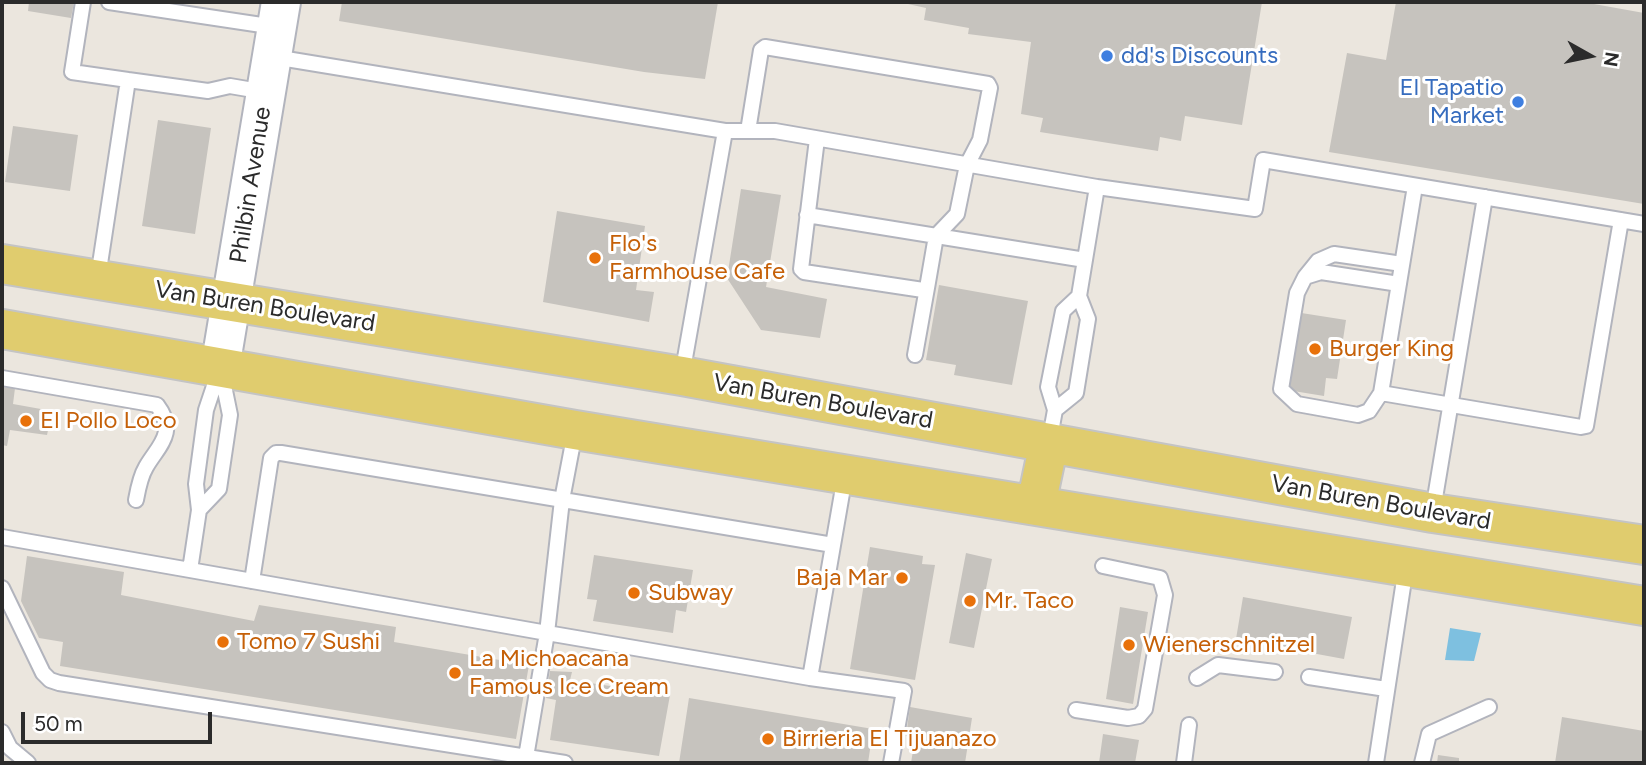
<!DOCTYPE html>
<style>
body{margin:0}
#map{position:relative;width:1646px;height:765px;overflow:hidden;background:#ebe6de;font-family:Figtree,sans-serif}
canvas{display:block}
.frame{position:absolute;inset:0;border:4px solid #2b2b2b;pointer-events:none}
.north{position:absolute;left:1555px;top:21px;width:70px;height:70px;-webkit-text-stroke:5px #fff;paint-order:stroke;rotate:99deg;font-size:19px;font-weight:700;line-height:28px;text-align:center;color:#2b2b2b}
.north::after{content:'';display:block;margin:auto;width:24px;height:32px;background:#2b2b2b;clip-path:polygon(50% 0,100% 100%,50% 72%,0 100%)}
.scale{position:absolute;left:21px;top:712px;width:191px;height:32px;box-sizing:border-box;border:4px solid #2b2b2b;border-top:0;padding-left:9px;font-size:21px;line-height:24px;white-space:nowrap;color:#2b2b2b;-webkit-text-stroke:5px #fff;paint-order:stroke}
</style>
<div id="map">
<canvas width="1646" height="765"></canvas>
<div class="frame"></div>
<div class="north">N</div>
<div class="scale">50 m</div>
</div>
<script>
const ctx = document.querySelector('canvas').getContext('2d');
ctx.lineJoin = 'round';
function fill(path, color) {
  ctx.fillStyle = color;
  ctx.fill(path, 'evenodd');
}
function strokePath(path, color, width, dash) {
  ctx.strokeStyle = color;
  ctx.lineWidth = width;
  ctx.lineCap = dash ? 'butt' : 'round';
  ctx.setLineDash(dash || []);
  ctx.stroke(path);
}
function label(font, color, halo, rows, align = 'center') {
  ctx.font = font + ' Figtree,sans-serif';
  ctx.lineWidth = 6;
  ctx.setLineDash([]);
  ctx.textBaseline = 'middle';
  ctx.strokeStyle = halo;
  ctx.fillStyle = color;
  for (const [text, x, y, turn = 0] of rows) {
    ctx.save();
    ctx.translate(x, y);
    ctx.rotate((+turn || 0) * Math.PI / 180);
    ctx.textAlign = isNaN(turn) ? turn : align;
    if (halo) ctx.strokeText(text, 0, 0);
    ctx.fillText(text, 0, 0);
    ctx.restore();
  }
}
const water = new Path2D(`
 M 1450,628 L 1481,633 L 1474,661 L 1445,660 Z`);
const building = new Path2D(`
 M 29,2 L 74,2 L 71,18 L 28,11 Z
 M 342,2 L 718,2 L 705,79 L 644,72 L 339,21 Z
 M 899,2 L 1262,2 L 1242,125 L 1185,116 L 1181,141 L 1160,137 L 1158,151 L 1040,132 L 1043,118 L 1021,114 L 1031,42 L 968,34 L 969,28 L 924,20 L 926,8 Z
 M 1396,2 L 1594,2 L 1594,4 L 1644,13 L 1644,204 L 1329,152 L 1347,53 L 1386,60 Z
 M 158,120 L 211,128 L 195,234 L 142,226 Z
 M 13,126 L 78,135 L 70,191 L 5,182 Z
 M 741,189 L 781,195 L 766,287 L 827,299 L 820,338 L 761,330 L 727,278 Z
 M 557,211 L 645,226 L 636,290 L 654,292 L 649,322 L 543,302 Z
 M 939,285 L 1028,301 L 1012,385 L 954,375 L 956,365 L 926,360 Z
 M 1295,312 L 1346,320 L 1337,379 L 1326,378 L 1324,396 L 1281,389 Z
 M 2,387 L 15,388 L 13,404 L 52,411 L 47,435 L 10,430 L 7,446 L 2,445 Z
 M 870,547 L 923,556 L 922,564 L 935,565 L 915,680 L 850,669 Z
 M 966,553 L 992,559 L 974,648 L 949,643 Z
 M 594,555 L 693,570 L 686,612 L 676,610 L 673,633 L 593,621 L 597,600 L 587,599 Z
 M 27,556 L 124,572 L 121,595 L 254,621 L 259,605 L 396,627 L 394,642 L 529,665 L 516,739 L 60,666 L 63,642 L 39,638 L 21,601 Z
 M 1243,597 L 1352,617 L 1344,659 L 1236,639 Z
 M 1120,607 L 1148,612 L 1133,704 L 1106,699 Z
 M 550,671 L 572,672 L 570,680 L 670,695 L 659,756 L 550,740 L 556,700 L 546,698 Z
 M 689,698 L 873,729 L 868,763 L 679,763 Z
 M 910,707 L 972,718 L 965,763 L 911,763 L 915,738 L 906,736 Z
 M 1562,717 L 1644,731 L 1644,763 L 1555,763 Z
 M 1103,734 L 1139,740 L 1135,763 L 1099,763 Z
 M 1438,755 L 1459,758 L 1459,763 L 1437,763 Z`);
const lane = new Path2D(`
 M 83,2 L 72,72 L 128,80
 M 109,2 L 275,27
 M 274,57 L 725,131 L 775,131 L 1097,187 L 1079,296 L 1088,319 L 1076,393 L 1055,410
 M 748,131 L 761,50 L 765,47 L 988,84 L 990,88 L 980,140 L 967,165 L 957,214 L 936,236 L 927,288 L 923,290 L 804,272 L 801,269 L 817,139
 M 1415,186 L 1381,393 L 1581,427 L 1586,426 L 1621,220
 M 1097,187 L 1255,209 L 1263,160 L 1644,224
 M 807,215 L 1085,260
 M 98,277 L 128,80 L 208,91 L 230,86 L 265,92
 M 1305,277 L 1318,261 L 1334,254 L 1402,264
 M 915,355 L 927,288
 M 220,368 L 206,410 L 196,484 L 199,510 L 190,570 L 547,633 L 562,500 L 575,432
 M 682,375 L 725,131
 M 2,378 L 157,405 C 178,433 158,446 146,467 C 140,477 138,489 136,500
 M 1381,393 L 1369,411 L 1358,415 L 1297,404 L 1281,389 L 1297,293 L 1305,277 L 1321,272 L 1399,284
 M 1049,443 L 1055,410 L 1048,387 L 1063,311 L 1079,296
 M 199,510 L 219,489 L 230,415 L 221,371
 M 1433,510 L 1485,197
 M 2,537 L 190,570
 M 252,581 L 271,458 L 276,453 L 281,453 L 833,545
 M 2,588 L 43,673 L 50,680 L 59,683 L 565,763
 M 1309,677 L 1386,689
 M 810,678 L 904,691 L 891,763
 M 1197,678 L 1218,665 L 1275,672
 M 1076,710 L 1128,718 L 1139,716 L 1145,709 L 1165,595 L 1160,578 L 1103,566
 M 2,732 L 10,748 L 28,763
 M 526,757 L 547,633 L 810,678 L 845,476
 M 1184,763 L 1189,725
 M 1376,763 L 1406,567
 M 1422,763 L 1429,734 L 1489,707`);
const secondary = new Path2D(`
 M 220,368 L 281,2`);
const primary = new Path2D(`
 M 2,264 L 682,376 L 1433,513 L 1644,545
 M 2,329 L 575,430 L 1644,606
 M 1036,505 L 1049,443`);
const markers = [
 [1107,56,7,"#3f7fe0"],
 [1518,102,7,"#3f7fe0"],
 [595,258,7,"#e8710a"],
 [1315,349,7,"#e8710a"],
 [26,421,7,"#e8710a"],
 [902,578,7,"#e8710a"],
 [634,593,7,"#e8710a"],
 [970,601,7,"#e8710a"],
 [223,642,7,"#e8710a"],
 [1129,645,7,"#e8710a"],
 [455,673,7,"#e8710a"],
 [768,739,7,"#e8710a"]
];
const shopNames = [
 ["dd's Discounts",1121,56],
 ["El Tapatio",1504,88,"right"],
 ["Market",1504,116,"right"]
];
const streetNames = [
 ["Philbin Avenue",251,185,-81],
 ["Van Buren Boulevard",265,307,9],
 ["Van Buren Boulevard",823,402,10],
 ["Van Buren Boulevard",1381,503,10]
];
const foodNames = [
 ["Flo's",609,244],
 ["Farmhouse Cafe",609,272],
 ["Burger King",1329,349],
 ["El Pollo Loco",40,421],
 ["Baja Mar",888,578,"right"],
 ["Subway",648,593],
 ["Mr. Taco",984,601],
 ["Tomo 7 Sushi",237,642],
 ["Wienerschnitzel",1143,645],
 ["La Michoacana",469,659],
 ["Famous Ice Cream",469,687],
 ["Birrieria El Tijuanazo",782,739]
];
fill(water, '#7ec0e0');
fill(building, '#c6c3be');
strokePath(lane, '#b2b4bd', 18);
strokePath(secondary, '#b2b4bd', 42);
strokePath(primary, '#c4c4c4', 42);
strokePath(lane, '#fff', 14);
strokePath(secondary, '#fff', 38);
strokePath(primary, '#e0cc6e', 38);
for (const [x, y, r, color] of markers) {
  const dot = new Path2D();
  dot.arc(x, y, r, 0, 2 * Math.PI);
  ctx.fillStyle = color;
  ctx.fill(dot);
  strokePath(dot, '#fff', 2.5);
}
label('24px', '#366cbe', '#fff', shopNames, 'left');
label('24px', '#2b2b2b', '#fff', streetNames);
label('24px', '#c56008', '#fff', foodNames, 'left');
</script>
